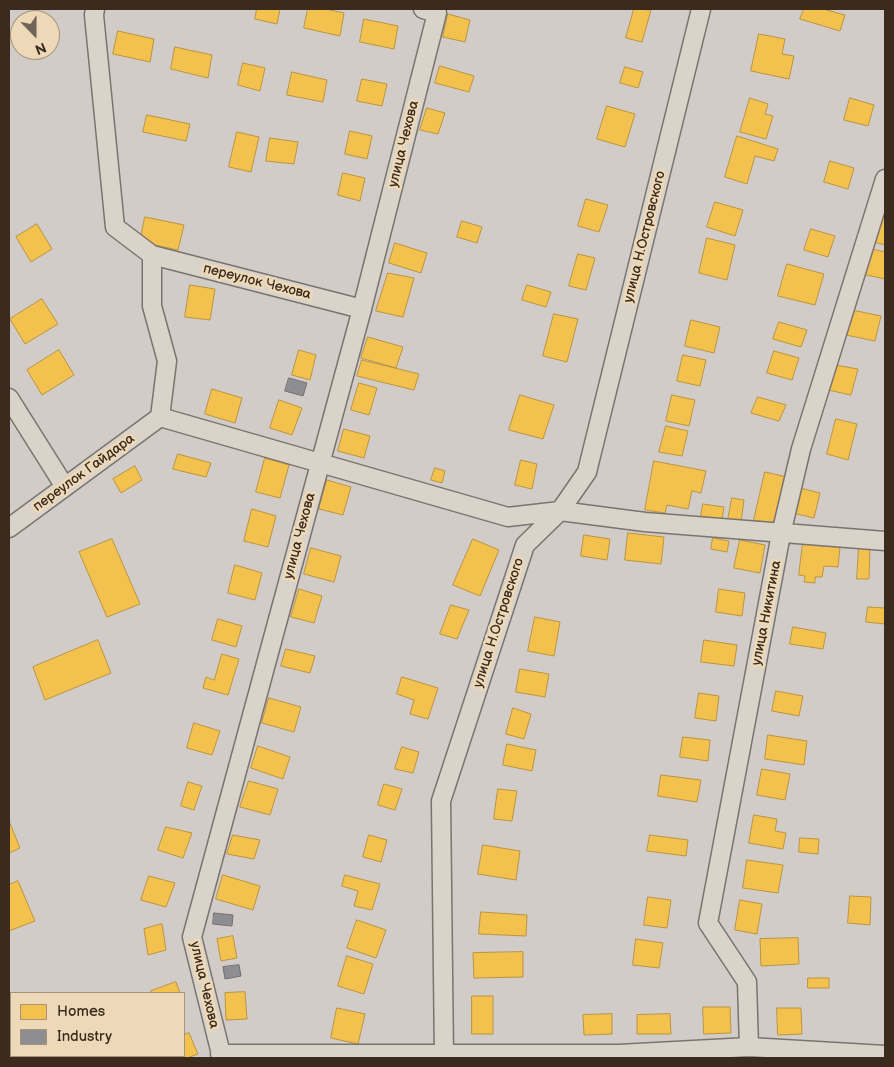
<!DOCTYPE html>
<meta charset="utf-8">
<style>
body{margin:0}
#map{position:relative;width:894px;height:1067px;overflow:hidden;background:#d1ccc7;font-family:"Balsamiq Sans",sans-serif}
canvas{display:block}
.frame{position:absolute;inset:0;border:10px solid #3b2a1e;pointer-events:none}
.legend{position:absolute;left:10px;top:992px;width:175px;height:65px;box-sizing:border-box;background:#edd9b7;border:1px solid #a6937a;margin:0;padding:6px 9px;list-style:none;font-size:15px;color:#3b2a1e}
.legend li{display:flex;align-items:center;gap:10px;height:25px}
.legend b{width:25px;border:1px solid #a6937a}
.north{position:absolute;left:10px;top:10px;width:50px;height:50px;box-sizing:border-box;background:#edd9b7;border:1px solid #a6937a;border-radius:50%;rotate:158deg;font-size:14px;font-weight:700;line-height:20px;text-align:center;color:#3b2a1e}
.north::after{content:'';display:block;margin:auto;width:18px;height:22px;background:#706359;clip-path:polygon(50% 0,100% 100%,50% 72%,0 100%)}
</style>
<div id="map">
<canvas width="894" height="1067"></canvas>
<div class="frame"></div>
<ul class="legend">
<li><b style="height:14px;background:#f2c14e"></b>Homes</li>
<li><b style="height:14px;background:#8d8d92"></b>Industry</li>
</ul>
<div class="north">N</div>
</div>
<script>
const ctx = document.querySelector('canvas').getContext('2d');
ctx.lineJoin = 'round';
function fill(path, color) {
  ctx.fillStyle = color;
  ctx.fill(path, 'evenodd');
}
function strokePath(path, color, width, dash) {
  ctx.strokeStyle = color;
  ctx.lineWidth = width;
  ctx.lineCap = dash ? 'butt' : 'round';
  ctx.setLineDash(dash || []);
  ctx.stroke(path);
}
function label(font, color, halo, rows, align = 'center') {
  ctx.font = font + ' "Balsamiq Sans",sans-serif';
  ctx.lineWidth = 5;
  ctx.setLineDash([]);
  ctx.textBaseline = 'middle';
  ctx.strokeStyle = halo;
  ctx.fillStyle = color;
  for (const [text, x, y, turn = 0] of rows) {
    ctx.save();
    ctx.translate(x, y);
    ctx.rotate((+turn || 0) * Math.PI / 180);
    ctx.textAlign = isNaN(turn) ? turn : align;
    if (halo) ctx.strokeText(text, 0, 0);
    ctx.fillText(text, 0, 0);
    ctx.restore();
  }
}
const homes = new Path2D(`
 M 257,9 L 280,9 L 277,24 L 255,19 Z
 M 308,9 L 326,9 L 344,13 L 340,36 L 304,28 Z
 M 634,9 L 651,10 L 642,42 L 626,38 Z
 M 804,9 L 823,9 L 845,15 L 840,31 L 800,19 Z
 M 448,14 L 470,20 L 465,42 L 443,37 Z
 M 364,19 L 398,26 L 394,49 L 360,42 Z
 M 118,31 L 154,39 L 150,62 L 113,54 Z
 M 759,34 L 785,39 L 782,54 L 794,56 L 789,79 L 751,71 Z
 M 175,47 L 212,55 L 208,78 L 171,69 Z
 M 243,63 L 265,68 L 260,91 L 238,85 Z
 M 440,66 L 474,76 L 469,92 L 435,83 Z
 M 625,67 L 643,72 L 638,88 L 620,83 Z
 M 292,72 L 327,80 L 323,102 L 287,95 Z
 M 362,79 L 387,84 L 382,106 L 357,101 Z
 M 750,98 L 768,104 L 765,114 L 773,116 L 766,139 L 740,132 Z
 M 850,98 L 874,105 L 868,126 L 844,120 Z
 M 607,106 L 635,114 L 625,147 L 597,139 Z
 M 427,108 L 445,113 L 438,134 L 420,130 Z
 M 147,115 L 190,124 L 186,141 L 143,132 Z
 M 350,131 L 372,136 L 367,159 L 345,154 Z
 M 237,132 L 259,137 L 251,172 L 229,167 Z
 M 737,136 L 778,149 L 774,161 L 755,156 L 747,184 L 725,177 Z
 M 270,138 L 298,142 L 294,164 L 266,161 Z
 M 830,161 L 854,168 L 848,189 L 824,182 Z
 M 343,173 L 365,178 L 360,201 L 338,195 Z
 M 586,199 L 608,205 L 599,232 L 578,226 Z
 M 715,202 L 743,210 L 735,236 L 707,227 Z
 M 878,216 L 885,218 L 885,245 L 870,241 Z
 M 145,217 L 184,225 L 178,250 L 140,242 Z
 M 462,221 L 482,227 L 477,243 L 457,237 Z
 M 37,224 L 52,249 L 31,262 L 16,237 Z
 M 811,229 L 835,236 L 828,257 L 804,250 Z
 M 707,238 L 735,245 L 727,280 L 699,273 Z
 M 395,243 L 427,253 L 421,273 L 389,263 Z
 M 868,248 L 885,252 L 885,279 L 862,274 Z
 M 578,254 L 595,258 L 586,290 L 569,286 Z
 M 787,264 L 824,274 L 815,305 L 778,296 Z
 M 388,273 L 414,278 L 403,317 L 376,311 Z
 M 190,285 L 215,289 L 210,320 L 185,317 Z
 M 527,285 L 551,292 L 546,307 L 522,300 Z
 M 42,299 L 58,324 L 25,344 L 10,319 Z
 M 852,310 L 881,316 L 875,341 L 846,335 Z
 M 554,314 L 578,319 L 567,362 L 543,356 Z
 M 691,320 L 720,327 L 714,353 L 685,346 Z
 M 779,322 L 807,330 L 801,347 L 773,339 Z
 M 368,337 L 403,347 L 396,368 L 361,358 Z
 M 59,350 L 74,375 L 42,395 L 27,370 Z
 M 299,350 L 316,355 L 310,380 L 292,375 Z
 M 774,351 L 799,358 L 792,380 L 767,373 Z
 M 683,355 L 706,360 L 700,386 L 677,381 Z
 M 362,360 L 419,374 L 414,390 L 357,376 Z
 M 835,365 L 858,369 L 851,395 L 828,390 Z
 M 359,383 L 377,388 L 369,415 L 351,410 Z
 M 212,389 L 242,398 L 235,423 L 205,414 Z
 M 520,395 L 554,405 L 543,439 L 509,430 Z
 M 672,395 L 695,400 L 689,426 L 666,421 Z
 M 758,397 L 786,405 L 779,421 L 751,413 Z
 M 279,400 L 302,408 L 292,435 L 270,428 Z
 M 836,419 L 857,424 L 848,460 L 827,454 Z
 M 666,426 L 688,431 L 682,456 L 659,452 Z
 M 344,429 L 370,436 L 364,458 L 338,451 Z
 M 178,454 L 211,463 L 206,477 L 173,469 Z
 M 265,458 L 289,465 L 280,498 L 256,492 Z
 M 521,460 L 537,464 L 532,489 L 515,485 Z
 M 654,461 L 706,471 L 701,493 L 692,491 L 688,509 L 667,505 L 665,513 L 645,510 Z
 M 135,466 L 142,480 L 121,493 L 113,479 Z
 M 435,468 L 445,471 L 442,483 L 431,480 Z
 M 765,472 L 787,477 L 776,525 L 754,520 Z
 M 327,480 L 351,487 L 343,515 L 319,509 Z
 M 800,488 L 820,493 L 814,518 L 793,513 Z
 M 732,498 L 744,500 L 741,522 L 728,520 Z
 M 703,504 L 724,507 L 722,520 L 701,516 Z
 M 252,509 L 276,516 L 268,547 L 244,541 Z
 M 628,533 L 664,537 L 661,564 L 625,560 Z
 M 584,535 L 610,539 L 607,560 L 581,556 Z
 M 713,538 L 729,541 L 727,552 L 711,549 Z
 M 112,539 L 140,604 L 107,617 L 79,552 Z
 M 473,539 L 499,550 L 480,596 L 453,585 Z
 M 740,540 L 765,545 L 760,573 L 734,568 Z
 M 803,543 L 840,547 L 838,567 L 824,566 L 822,577 L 815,577 L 815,583 L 804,582 L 805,576 L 799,575 Z
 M 859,547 L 870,548 L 869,579 L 857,579 Z
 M 311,548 L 341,556 L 334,582 L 304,574 Z
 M 235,565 L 262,573 L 255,600 L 228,593 Z
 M 299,589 L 322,596 L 314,623 L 291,617 Z
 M 719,589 L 745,593 L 742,616 L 716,612 Z
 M 451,605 L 469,610 L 457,639 L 440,634 Z
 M 868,607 L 885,608 L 885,624 L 866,622 Z
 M 535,617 L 560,622 L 554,656 L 528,651 Z
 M 218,619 L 242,626 L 236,647 L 212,640 Z
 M 793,627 L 826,633 L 823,649 L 790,644 Z
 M 98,640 L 111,673 L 45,700 L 33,667 Z
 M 704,640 L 737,645 L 734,666 L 701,662 Z
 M 286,649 L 315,656 L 310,673 L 281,666 Z
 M 222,654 L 239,659 L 228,695 L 203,688 L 206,677 L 214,680 Z
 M 520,669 L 549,674 L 545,697 L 516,692 Z
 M 402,677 L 438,688 L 428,719 L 410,714 L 414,700 L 397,694 Z
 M 776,691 L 803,696 L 799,716 L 772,711 Z
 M 699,693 L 719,696 L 716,721 L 695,718 Z
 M 269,698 L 301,707 L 294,732 L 262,723 Z
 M 513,708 L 531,714 L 524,739 L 506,734 Z
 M 194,723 L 220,731 L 212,755 L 187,748 Z
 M 768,735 L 807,741 L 804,765 L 765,759 Z
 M 683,737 L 710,740 L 708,761 L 680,757 Z
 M 507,744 L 536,750 L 532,771 L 503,765 Z
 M 258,746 L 290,757 L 283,779 L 251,768 Z
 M 402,747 L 419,752 L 413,773 L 395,769 Z
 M 762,769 L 790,774 L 785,800 L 757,795 Z
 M 661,775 L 701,780 L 697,802 L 658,796 Z
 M 249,781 L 278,789 L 270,815 L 240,807 Z
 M 188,782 L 202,786 L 194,810 L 181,806 Z
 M 384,784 L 402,789 L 395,810 L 378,805 Z
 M 498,789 L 517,791 L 512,821 L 494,819 Z
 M 754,815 L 777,819 L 775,831 L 786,833 L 783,849 L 749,843 Z
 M 9,821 L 20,848 L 9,853 Z
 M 166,827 L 192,833 L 183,858 L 158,850 Z
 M 233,835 L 260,840 L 254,859 L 227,854 Z
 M 369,835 L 387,840 L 381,862 L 363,857 Z
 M 650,835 L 688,840 L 686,856 L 647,851 Z
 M 800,838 L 819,839 L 818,854 L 799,852 Z
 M 483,845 L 520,851 L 516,880 L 478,874 Z
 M 747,860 L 783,865 L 778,893 L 743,888 Z
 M 223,875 L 260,886 L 253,910 L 216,899 Z
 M 345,875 L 380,884 L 372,910 L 354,906 L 358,891 L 342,886 Z
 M 149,876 L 175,883 L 166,907 L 141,900 Z
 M 18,881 L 35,921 L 9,931 L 9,885 Z
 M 850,896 L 871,897 L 870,925 L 848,923 Z
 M 648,897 L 671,900 L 667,928 L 644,925 Z
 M 740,900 L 762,904 L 757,934 L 735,930 Z
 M 481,912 L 527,915 L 526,936 L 479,934 Z
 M 357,920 L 386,930 L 376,958 L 347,948 Z
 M 162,924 L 166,950 L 148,955 L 144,929 Z
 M 233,936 L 237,958 L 221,961 L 217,939 Z
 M 798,938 L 799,964 L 761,966 L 760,939 Z
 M 636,939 L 663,943 L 659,968 L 633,965 Z
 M 523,952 L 523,977 L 474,978 L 473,953 Z
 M 347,956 L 373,964 L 364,994 L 338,986 Z
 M 808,978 L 829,978 L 829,988 L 808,988 Z
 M 176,982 L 180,993 L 152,993 L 151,991 Z
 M 245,992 L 247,1019 L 226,1020 L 225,993 Z
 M 472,996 L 493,996 L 493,1034 L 472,1034 Z
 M 703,1007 L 730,1007 L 731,1033 L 704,1034 Z
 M 337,1008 L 365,1014 L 358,1044 L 331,1038 Z
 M 777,1008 L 801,1008 L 802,1034 L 778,1035 Z
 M 612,1014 L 612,1034 L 584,1035 L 583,1015 Z
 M 670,1014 L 671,1034 L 637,1034 L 637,1015 Z
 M 189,1033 L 198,1054 L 187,1058 L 176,1058 L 175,1056 L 184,1056 L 184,1035 Z`);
const industry = new Path2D(`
 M 289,378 L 307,383 L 303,396 L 285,391 Z
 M 214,913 L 233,915 L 232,926 L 213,924 Z
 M 239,965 L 241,976 L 225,979 L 223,967 Z`);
const minor = new Path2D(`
 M 95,9 L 94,15 L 115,227 L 152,255 L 152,306 L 167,361 L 160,417
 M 152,255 L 362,309
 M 9,398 L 65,487
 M 160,417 L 508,517 L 560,511 L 645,522 L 885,541
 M 9,528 L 160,417
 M 749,1047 L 747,982 L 708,923 L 781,534 L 801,449 L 885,179
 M 220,1054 L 619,1054 L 749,1047 L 885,1055
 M 222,1058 L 192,937 L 362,309 L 437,13 L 423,9
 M 444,1058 L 441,801 L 525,545 L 560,511 L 587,472 L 701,9`);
const streetNames = [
 ["улица Чехова",404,144,-76],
 ["улица Н.Островского",645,237,-76],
 ["переулок Чехова",257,282,14],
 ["переулок Гайдара",84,473,-36],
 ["улица Чехова",300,536,-75],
 ["улица Никитина",767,613,-79],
 ["улица Н.Островского",499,623,-72],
 ["улица Чехова",204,985,77]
];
fill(homes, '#f2c14e');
strokePath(homes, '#bb9440', 1);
fill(industry, '#8d8d92');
strokePath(industry, '#746f6f', 1);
strokePath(minor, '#7a746f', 21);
strokePath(minor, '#dad3c9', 18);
label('14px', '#3b2a1e', '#edd9b7', streetNames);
</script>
